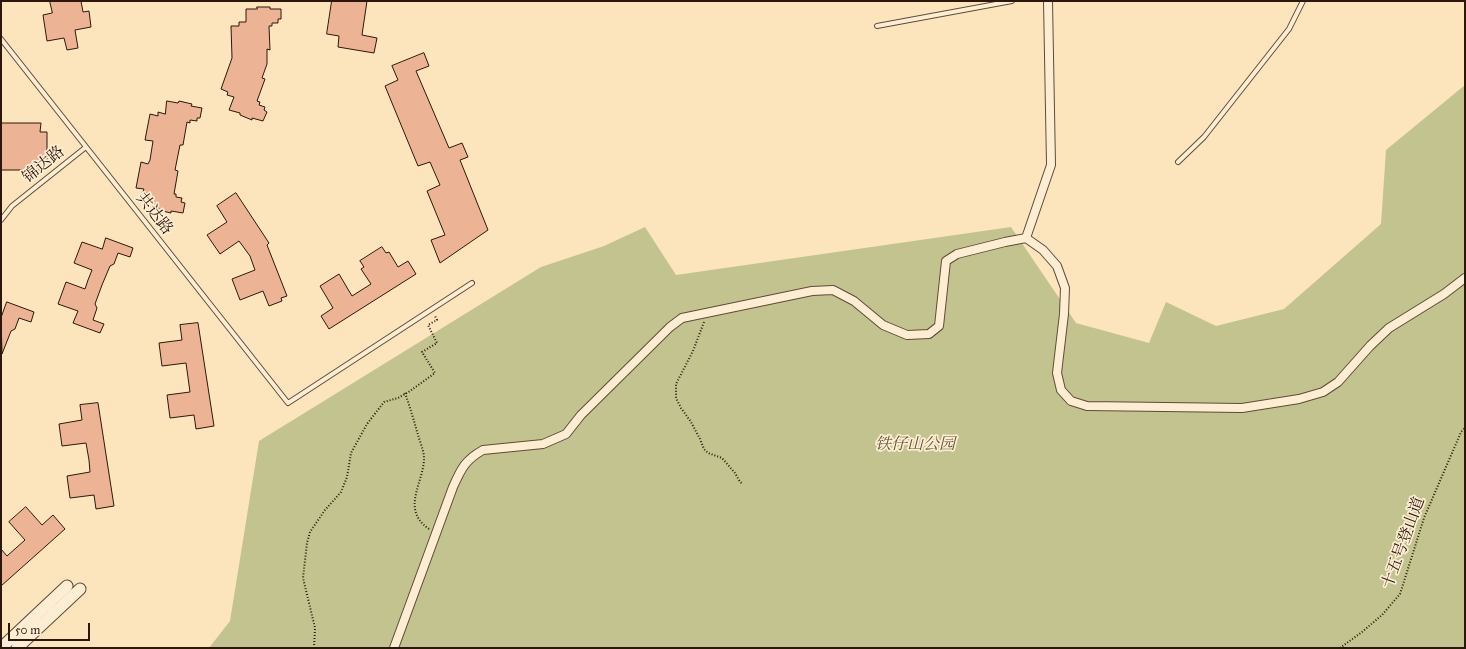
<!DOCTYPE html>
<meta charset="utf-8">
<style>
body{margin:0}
#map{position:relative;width:1466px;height:649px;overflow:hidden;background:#fce5bc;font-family:"IM FELL Great Primer",serif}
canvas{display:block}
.frame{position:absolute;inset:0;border:2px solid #2c170d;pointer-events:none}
.scale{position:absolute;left:8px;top:623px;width:82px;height:18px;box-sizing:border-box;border:2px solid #2c170d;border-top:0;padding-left:5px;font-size:12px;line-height:14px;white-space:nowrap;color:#2c170d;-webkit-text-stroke:3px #fdeed3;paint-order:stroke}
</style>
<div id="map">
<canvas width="1466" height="649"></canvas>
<div class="frame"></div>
<div class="scale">50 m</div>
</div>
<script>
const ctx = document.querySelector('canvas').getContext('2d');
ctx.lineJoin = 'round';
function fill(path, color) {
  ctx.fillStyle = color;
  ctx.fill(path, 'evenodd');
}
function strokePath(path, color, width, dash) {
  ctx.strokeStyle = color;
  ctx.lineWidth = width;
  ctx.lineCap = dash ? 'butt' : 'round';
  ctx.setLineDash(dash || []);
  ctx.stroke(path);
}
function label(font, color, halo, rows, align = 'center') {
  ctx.font = font + ' "IM FELL Great Primer","Noto Serif SC",serif';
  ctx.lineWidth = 3.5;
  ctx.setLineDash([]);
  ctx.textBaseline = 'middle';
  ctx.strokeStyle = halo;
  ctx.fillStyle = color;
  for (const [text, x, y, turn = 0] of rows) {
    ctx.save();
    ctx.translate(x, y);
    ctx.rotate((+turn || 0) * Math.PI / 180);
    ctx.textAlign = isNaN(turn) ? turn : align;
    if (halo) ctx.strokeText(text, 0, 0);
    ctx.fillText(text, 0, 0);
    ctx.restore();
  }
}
const green = new Path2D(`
 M 1465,85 L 1465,648 L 209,648 L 230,621 L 259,441 L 541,267 L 604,246 L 645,227 L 676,275 L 1011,227 L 1076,323 L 1149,343 L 1166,302 L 1216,326 L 1284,309 L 1381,224 L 1386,150 Z`);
const building = new Path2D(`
 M 50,1 L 81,1 L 83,12 L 89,11 L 91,27 L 75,30 L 78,48 L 67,50 L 64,38 L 47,41 L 43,15 L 52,13 Z
 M 332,1 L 367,1 L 362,35 L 377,38 L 374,53 L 338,47 L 339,36 L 327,34 Z
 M 257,7 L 270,7 L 270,9 L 281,9 L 281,19 L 278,19 L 278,23 L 272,23 L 272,26 L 269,26 L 270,50 L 267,49 L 267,64 L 262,78 L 265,79 L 257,101 L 260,102 L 259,105 L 265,107 L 264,110 L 267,112 L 263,121 L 252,118 L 252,120 L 240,115 L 240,113 L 229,110 L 234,97 L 227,95 L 228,92 L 221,89 L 232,58 L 231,26 L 239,26 L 239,22 L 246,22 L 246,9 L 257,9 Z
 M 424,53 L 429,66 L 416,71 L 449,148 L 462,143 L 468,157 L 460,160 L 488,230 L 440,263 L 431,240 L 445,235 L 427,191 L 440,185 L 430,162 L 418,166 L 385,86 L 398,80 L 392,66 Z
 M 167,101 L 178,103 L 179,101 L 192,104 L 191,106 L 202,108 L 200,118 L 197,118 L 197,121 L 190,120 L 190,123 L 187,122 L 183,145 L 180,145 L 175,170 L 178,171 L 174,194 L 176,194 L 176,197 L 182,198 L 181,202 L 185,203 L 183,213 L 171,211 L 171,213 L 158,210 L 159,208 L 148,206 L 150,194 L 143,192 L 144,189 L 136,188 L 141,162 L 148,164 L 150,160 L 153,141 L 145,140 L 150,114 L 158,116 L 158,112 L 165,114 Z
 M 1,123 L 41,123 L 40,132 L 47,132 L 47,160 L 40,160 L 40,170 L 1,170 Z
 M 236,193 L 269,243 L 267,245 L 287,296 L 281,298 L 282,301 L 269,306 L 263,291 L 240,300 L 232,279 L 255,270 L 250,256 L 239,241 L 220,254 L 207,235 L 227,222 L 217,206 Z
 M 106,238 L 133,248 L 130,257 L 118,253 L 114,264 L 110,266 L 102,285 L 95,304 L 97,308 L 93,320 L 104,324 L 100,333 L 73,323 L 78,311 L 58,304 L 66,282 L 85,289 L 88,280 L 92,270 L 74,263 L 82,242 L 102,249 Z
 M 382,247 L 386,253 L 389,252 L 398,267 L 408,261 L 416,274 L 329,329 L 321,316 L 333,308 L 320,286 L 339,274 L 352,296 L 371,284 L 361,269 L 364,267 L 360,261 Z
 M 7,302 L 34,312 L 31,322 L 19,318 L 15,329 L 11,331 L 2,354 L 1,318 Z
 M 198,323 L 214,426 L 196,429 L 194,415 L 170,418 L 167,395 L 190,392 L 186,363 L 162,366 L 159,343 L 182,340 L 180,325 Z
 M 98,403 L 114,506 L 96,509 L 94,495 L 70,498 L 67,476 L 90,472 L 89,460 L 86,443 L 62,446 L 59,424 L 82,420 L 80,405 Z
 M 26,507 L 42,525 L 53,515 L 65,529 L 1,586 L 1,549 L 7,556 L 25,540 L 9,522 Z`);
const path = new Path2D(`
 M 704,322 L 693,351 L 676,384 L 676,398 L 681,408 L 691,422 L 700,439 L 704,449 L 708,453 L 722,458 L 735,473 L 740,482 L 743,484
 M 405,393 C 410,407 414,421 418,435 C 420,442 424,451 424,458 C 424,483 400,509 429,529
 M 314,648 L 315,628 L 303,578 L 307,543 L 310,532 L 325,510 L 341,492 L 347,477 L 351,453 L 367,424 L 384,402 L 398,398 L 410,391 L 435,373 L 422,352 L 437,343 L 428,325 L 437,320 L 435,316
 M 1340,648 L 1362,632 L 1382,615 L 1400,594 L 1424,518 L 1461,432 L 1465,428`);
const service = new Path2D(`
 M 877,26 L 1012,1
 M 1,39 L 288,403 L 472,283
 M 1178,162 L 1204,137 L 1289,29 L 1303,1
 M 1,220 L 12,206 L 86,147`);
const minor = new Path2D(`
 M 1026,238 L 1051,165 L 1048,1
 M 394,648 L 453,487 C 461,469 465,460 483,450 L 543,444 L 566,434 L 581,415 L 670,327 L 682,318 L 812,291 L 833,290 L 854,301 L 883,325 L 907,335 L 929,334 L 939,326 L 946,261 L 957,254 L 1005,242 L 1026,238 L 1043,250 L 1057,266 L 1065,288 L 1064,314 L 1057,373 L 1061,390 L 1071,401 L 1087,406 L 1242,408 L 1299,399 L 1323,392 L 1338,382 L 1370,346 L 1389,328 L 1444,294 L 1465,278`);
const tertiary = new Path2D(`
 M 1,648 L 67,586
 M 17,648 L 80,589`);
const streetNames = [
 ["锦达路",44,165,-39],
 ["共达路",154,214,52],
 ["十五号登山道",1404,543,-70]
];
const parkNames = [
 ["铁仔山公园",915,445]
];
fill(green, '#c2c38e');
fill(building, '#edb395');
strokePath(building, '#2c170d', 1);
strokePath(service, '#604a39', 6);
strokePath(minor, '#604a39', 10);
strokePath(tertiary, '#604a39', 13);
strokePath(path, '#2c170d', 2, [1, 2]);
strokePath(service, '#fdeed3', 4);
strokePath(minor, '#fdeed3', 8);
strokePath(tertiary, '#fdeed3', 11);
label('16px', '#2c170d', '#fdeed3', streetNames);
label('italic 16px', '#60533a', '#fdeed3', parkNames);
</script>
